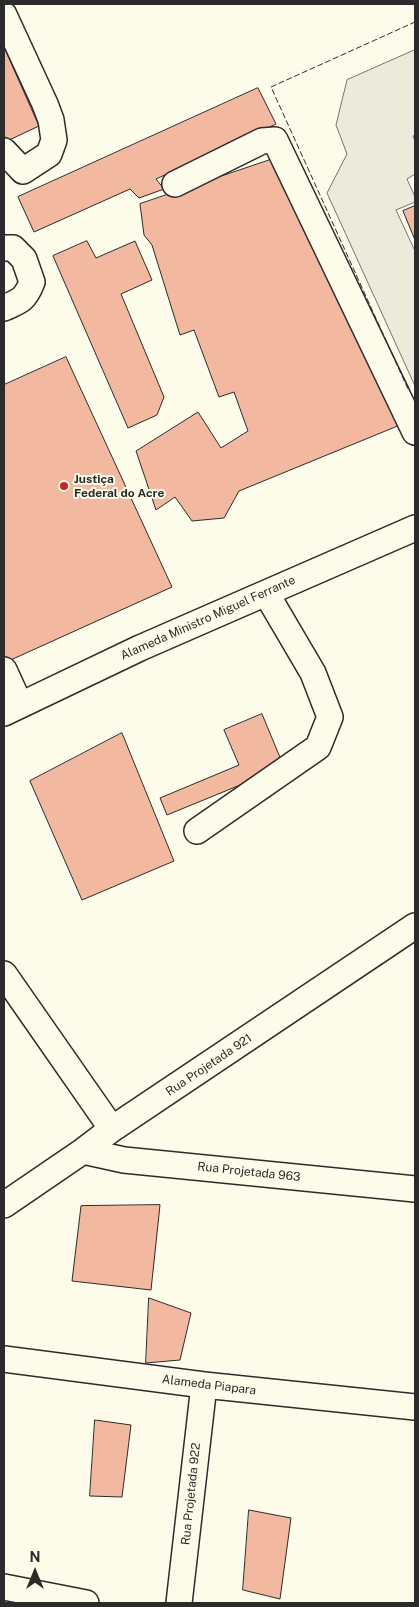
<!DOCTYPE html>
<meta charset="utf-8">
<style>
body{margin:0}
#map{position:relative;width:419px;height:1607px;overflow:hidden;background:#fdfbea;font-family:"Public Sans",sans-serif}
canvas{display:block}
.frame{position:absolute;inset:0;border:5px solid #2b2b2b;pointer-events:none}
.north{position:absolute;left:10px;top:1547px;width:50px;height:50px;-webkit-text-stroke:4px #fdfbea;paint-order:stroke;rotate:0deg;font-size:14px;font-weight:700;line-height:20px;text-align:center;color:#2b2b2b}
.north::after{content:'';display:block;margin:auto;width:18px;height:22px;background:#2b2b2b;clip-path:polygon(50% 0,100% 100%,50% 72%,0 100%)}
</style>
<div id="map">
<canvas width="419" height="1607"></canvas>
<div class="frame"></div>
<div class="north">N</div>
</div>
<script>
const ctx = document.querySelector('canvas').getContext('2d');
ctx.lineJoin = 'round';
function fill(path, color) {
  ctx.fillStyle = color;
  ctx.fill(path, 'evenodd');
}
function strokePath(path, color, width, dash) {
  ctx.strokeStyle = color;
  ctx.lineWidth = width;
  ctx.lineCap = dash ? 'butt' : 'round';
  ctx.setLineDash(dash || []);
  ctx.stroke(path);
}
function label(font, color, halo, rows, align = 'center') {
  ctx.font = font + ' "Public Sans",sans-serif';
  ctx.lineWidth = 4;
  ctx.setLineDash([]);
  ctx.textBaseline = 'middle';
  ctx.strokeStyle = halo;
  ctx.fillStyle = color;
  for (const [text, x, y, turn = 0] of rows) {
    ctx.save();
    ctx.translate(x, y);
    ctx.rotate((+turn || 0) * Math.PI / 180);
    ctx.textAlign = isNaN(turn) ? turn : align;
    if (halo) ctx.strokeText(text, 0, 0);
    ctx.fillText(text, 0, 0);
    ctx.restore();
  }
}
const parking = new Path2D(`
 M 415,50 L 415,135 L 413,136 L 415,141 L 415,174 L 407,179 L 415,197 L 415,202 L 396,210 L 415,251 L 415,386 L 327,193 L 347,154 L 336,125 L 347,80 Z`);
const building = new Path2D(`
 M 4,47 L 39,126 L 7,141 L 4,135 Z
 M 258,88 L 276,124 L 156,179 L 164,189 L 139,198 L 130,189 L 34,232 L 18,197 Z
 M 273,159 L 400,425 L 239,491 L 224,518 L 192,521 L 175,497 L 156,510 L 136,451 L 198,412 L 221,448 L 248,431 L 234,392 L 219,397 L 194,330 L 180,335 L 152,245 L 144,235 L 140,204 Z
 M 415,206 L 415,240 L 403,211 Z
 M 87,241 L 96,258 L 135,241 L 152,280 L 121,294 L 164,397 L 157,415 L 128,428 L 53,256 Z
 M 66,357 L 172,587 L 4,663 L 4,385 Z
 M 262,714 L 284,767 L 167,815 L 160,798 L 239,765 L 224,730 Z
 M 122,733 L 174,861 L 82,900 L 30,781 Z
 M 160,1205 L 151,1290 L 72,1281 L 81,1206 Z
 M 149,1298 L 191,1313 L 180,1360 L 146,1363 Z
 M 95,1420 L 131,1425 L 122,1497 L 90,1496 Z
 M 249,1510 L 291,1518 L 280,1599 L 243,1590 Z`);
const minor = new Path2D(`
 M 4,15 L 45,104 L 51,120 L 54,140 L 49,154 L 23,171 L 4,151
 M 175,184 L 262,141 L 275,140 L 415,432
 M 4,248 L 13,248 L 24,259 L 32,282 C 25,300 20,301 4,308
 M 4,670 L 20,705
 M 4,713 L 140,648 L 415,528
 M 197,831 L 318,747 L 330,717 L 313,673 L 266,593
 M 4,974 L 112,1129
 M 83,1151 L 124,1160 L 415,1189
 M 4,1205 L 83,1151 L 112,1129 L 415,926
 M 4,1359 L 204,1385 L 415,1407
 M 4,1587 L 86,1603
 M 179,1603 L 204,1385`);
const fence = new Path2D(`
 M 408,389 L 271,87 L 415,22`);
const markers = [
 [64,486,5,"#c62828"]
];
const poiNames = [
 ["Justiça",74,479],
 ["Federal do Acre",74,493]
];
const streetNames = [
 ["Alameda Ministro Miguel Ferrante",208,618,-24],
 ["Rua Projetada 921",209,1065,-34],
 ["Rua Projetada 963",249,1172,6],
 ["Alameda Piapara",209,1385,7],
 ["Rua Projetada 922",191,1494,-84]
];
fill(parking, '#eceadb');
strokePath(parking, '#74746e', 1);
fill(building, '#f2b8a0');
strokePath(building, '#2b2b2b', 1);
strokePath(minor, '#2b2b2b', 28);
strokePath(minor, '#fdfbea', 25);
strokePath(fence, '#2b2b2b', 1, [6, 2.5]);
for (const [x, y, r, color] of markers) {
  const dot = new Path2D();
  dot.arc(x, y, r, 0, 2 * Math.PI);
  ctx.fillStyle = color;
  ctx.fill(dot);
  strokePath(dot, '#fdfbea', 2);
}
label('bold 12px', '#2b2b2b', '#fdfbea', poiNames, 'left');
label('12px', '#2b2b2b', '#fdfbea', streetNames);
</script>
